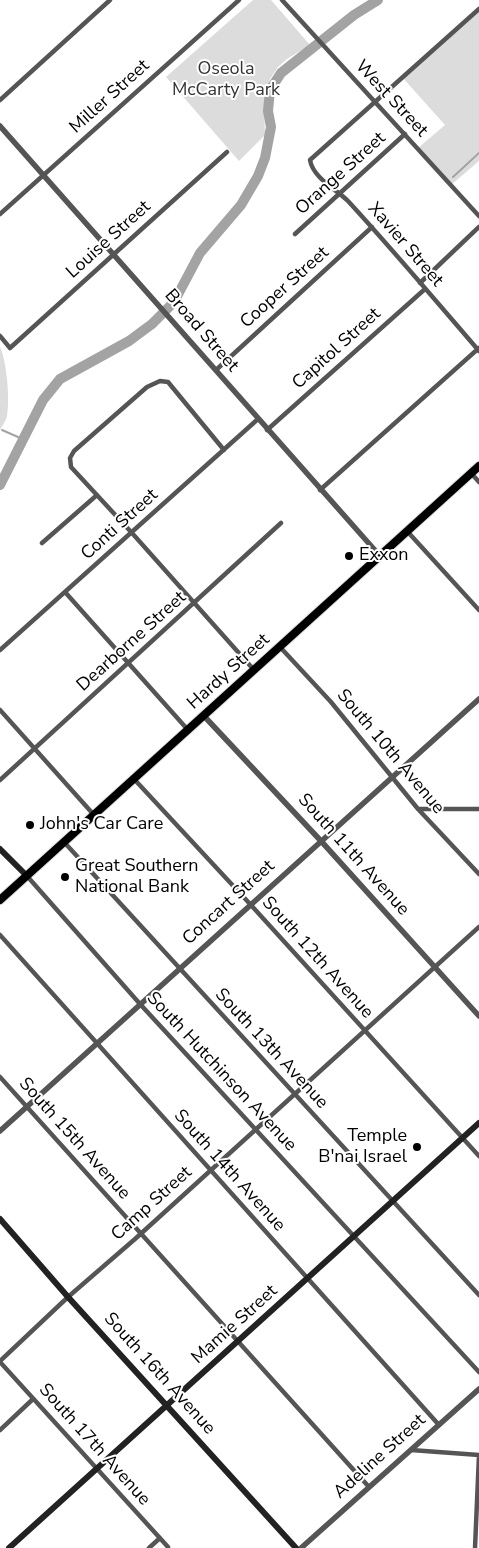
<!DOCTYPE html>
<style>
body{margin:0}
canvas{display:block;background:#fff}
</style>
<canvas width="479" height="1548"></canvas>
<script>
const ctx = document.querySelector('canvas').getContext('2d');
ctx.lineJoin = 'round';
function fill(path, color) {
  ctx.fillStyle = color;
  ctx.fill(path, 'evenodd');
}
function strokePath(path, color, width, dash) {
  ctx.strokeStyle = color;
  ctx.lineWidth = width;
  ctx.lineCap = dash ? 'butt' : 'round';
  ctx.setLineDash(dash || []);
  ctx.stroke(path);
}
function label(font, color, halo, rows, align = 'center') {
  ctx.font = font + ' "Nunito Sans",sans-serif';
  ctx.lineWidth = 4;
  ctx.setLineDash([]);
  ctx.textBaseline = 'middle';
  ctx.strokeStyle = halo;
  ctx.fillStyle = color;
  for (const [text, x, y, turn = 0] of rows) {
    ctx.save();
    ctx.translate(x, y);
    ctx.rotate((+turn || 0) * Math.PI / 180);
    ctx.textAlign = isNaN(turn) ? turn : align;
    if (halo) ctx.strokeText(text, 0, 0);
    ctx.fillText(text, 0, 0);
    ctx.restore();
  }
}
const green = new Path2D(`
 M 253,0 L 271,0 L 310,45 L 287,59 L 278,67 L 270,79 L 264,103 L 265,135 L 239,161 L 166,77 Z
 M 479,9 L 479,161 L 451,185 L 418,148 L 445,125 L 402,77 Z
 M 0,347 C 7,362 10,400 7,416 C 6,421 2,426 0,430 Z`);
const stream = new Path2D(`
 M 453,177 L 479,153
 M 2,430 L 18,437 L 23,438`);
const river = new Path2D(`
 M 0,485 L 43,400 L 60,379 L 129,341 L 152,324 L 174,302 L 200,253 L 241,205 L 258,176 L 265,158 L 271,127 L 268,111 L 270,90 L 281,73 L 354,15 L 378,0`);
const minor = new Path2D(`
 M 282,0 L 479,216
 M 479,9 L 310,160 C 313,178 336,189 348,201 C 393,250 436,301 479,351
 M 0,100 L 110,0
 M 0,214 L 239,0
 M 295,234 L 405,134
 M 420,283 L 479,227
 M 0,336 L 10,348 L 227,152
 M 216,370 L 372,227
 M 267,430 L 425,289
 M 224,450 L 168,382 L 160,381 L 147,387 L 74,451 L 70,458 L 71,467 L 132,533 L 254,670
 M 471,473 L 479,482
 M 320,490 L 479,348
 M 407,531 L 479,610
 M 42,543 L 97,495
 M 65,592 L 188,730
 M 280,647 L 331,702 L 418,809 L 479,874
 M 0,650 L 258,419
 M 0,710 L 94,815
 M 134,779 L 250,904 L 479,1156
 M 0,780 L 281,523
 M 418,809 L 479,809
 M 64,842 L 479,1295
 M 27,876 L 140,1004 L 479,1372
 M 0,935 L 439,1425
 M 0,1077 L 369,1487
 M 0,1361 L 68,1297 L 135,1239 L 479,927
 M 0,1362 L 168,1547
 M 0,1430 L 33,1399
 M 411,1450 L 479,1455
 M 149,1548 L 160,1538
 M 475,1548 L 479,1455`);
const tertiary = new Path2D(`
 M 0,126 L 380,556
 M 204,716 L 321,841 L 479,1016
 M 0,1131 L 479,699
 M 301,1548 L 479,1389`);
const secondary = new Path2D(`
 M 0,849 L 27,876
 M 0,1219 L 68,1297 L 296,1548
 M 9,1548 L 479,1123`);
const primary = new Path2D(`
 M 0,900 L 479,466`);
const markers = [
 [349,556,5,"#000"],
 [30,825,5,"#000"],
 [65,877,5,"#000"],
 [417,1147,5,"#000"]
];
const parkNames = [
 ["Oseola",226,70],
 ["McCarty Park",226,91]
];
const streetNames = [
 ["Miller Street",110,97,-42],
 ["West Street",391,99,47],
 ["Orange Street",341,174,-42],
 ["Louise Street",109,240,-42],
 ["Xavier Street",405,245,49],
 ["Cooper Street",285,288,-42],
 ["Broad Street",201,331,49],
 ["Capitol Street",337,349,-42],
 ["Conti Street",120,525,-42],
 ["Dearborne Street",132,642,-42],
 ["Hardy Street",229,672,-42],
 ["South 10th Avenue",390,752,50],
 ["South 11th Avenue",353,855,48],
 ["Concart Street",229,903,-42],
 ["South 12th Avenue",317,958,48],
 ["South 13th Avenue",271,1049,47],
 ["South Hutchinson Avenue",221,1072,47],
 ["South 15th Avenue",74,1139,48],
 ["South 14th Avenue",229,1171,48],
 ["Camp Street",152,1204,-42],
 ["Mamie Street",235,1325,-42],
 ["South 16th Avenue",159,1374,48],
 ["South 17th Avenue",94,1445,48],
 ["Adeline Street",380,1457,-42]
];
const poiNames = [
 ["Exxon",359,556],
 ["John's Car Care",40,825],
 ["Great Southern",75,867],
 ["National Bank",75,888],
 ["Temple",407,1137,"right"],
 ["B'nai Israel",407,1158,"right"]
];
fill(green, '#dcdcdc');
strokePath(stream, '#a3a3a3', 2);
strokePath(river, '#a3a3a3', 10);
strokePath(primary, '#dbdbdb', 10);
strokePath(minor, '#555', 4.5);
strokePath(tertiary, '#555', 5.5);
strokePath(secondary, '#222', 6);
strokePath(primary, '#000', 8);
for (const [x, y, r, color] of markers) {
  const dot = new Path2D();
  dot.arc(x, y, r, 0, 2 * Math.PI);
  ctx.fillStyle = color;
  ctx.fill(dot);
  strokePath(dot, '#fff', 2);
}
label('18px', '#333', '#fff', parkNames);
label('18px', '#000', '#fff', streetNames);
label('18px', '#000', '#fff', poiNames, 'left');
</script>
